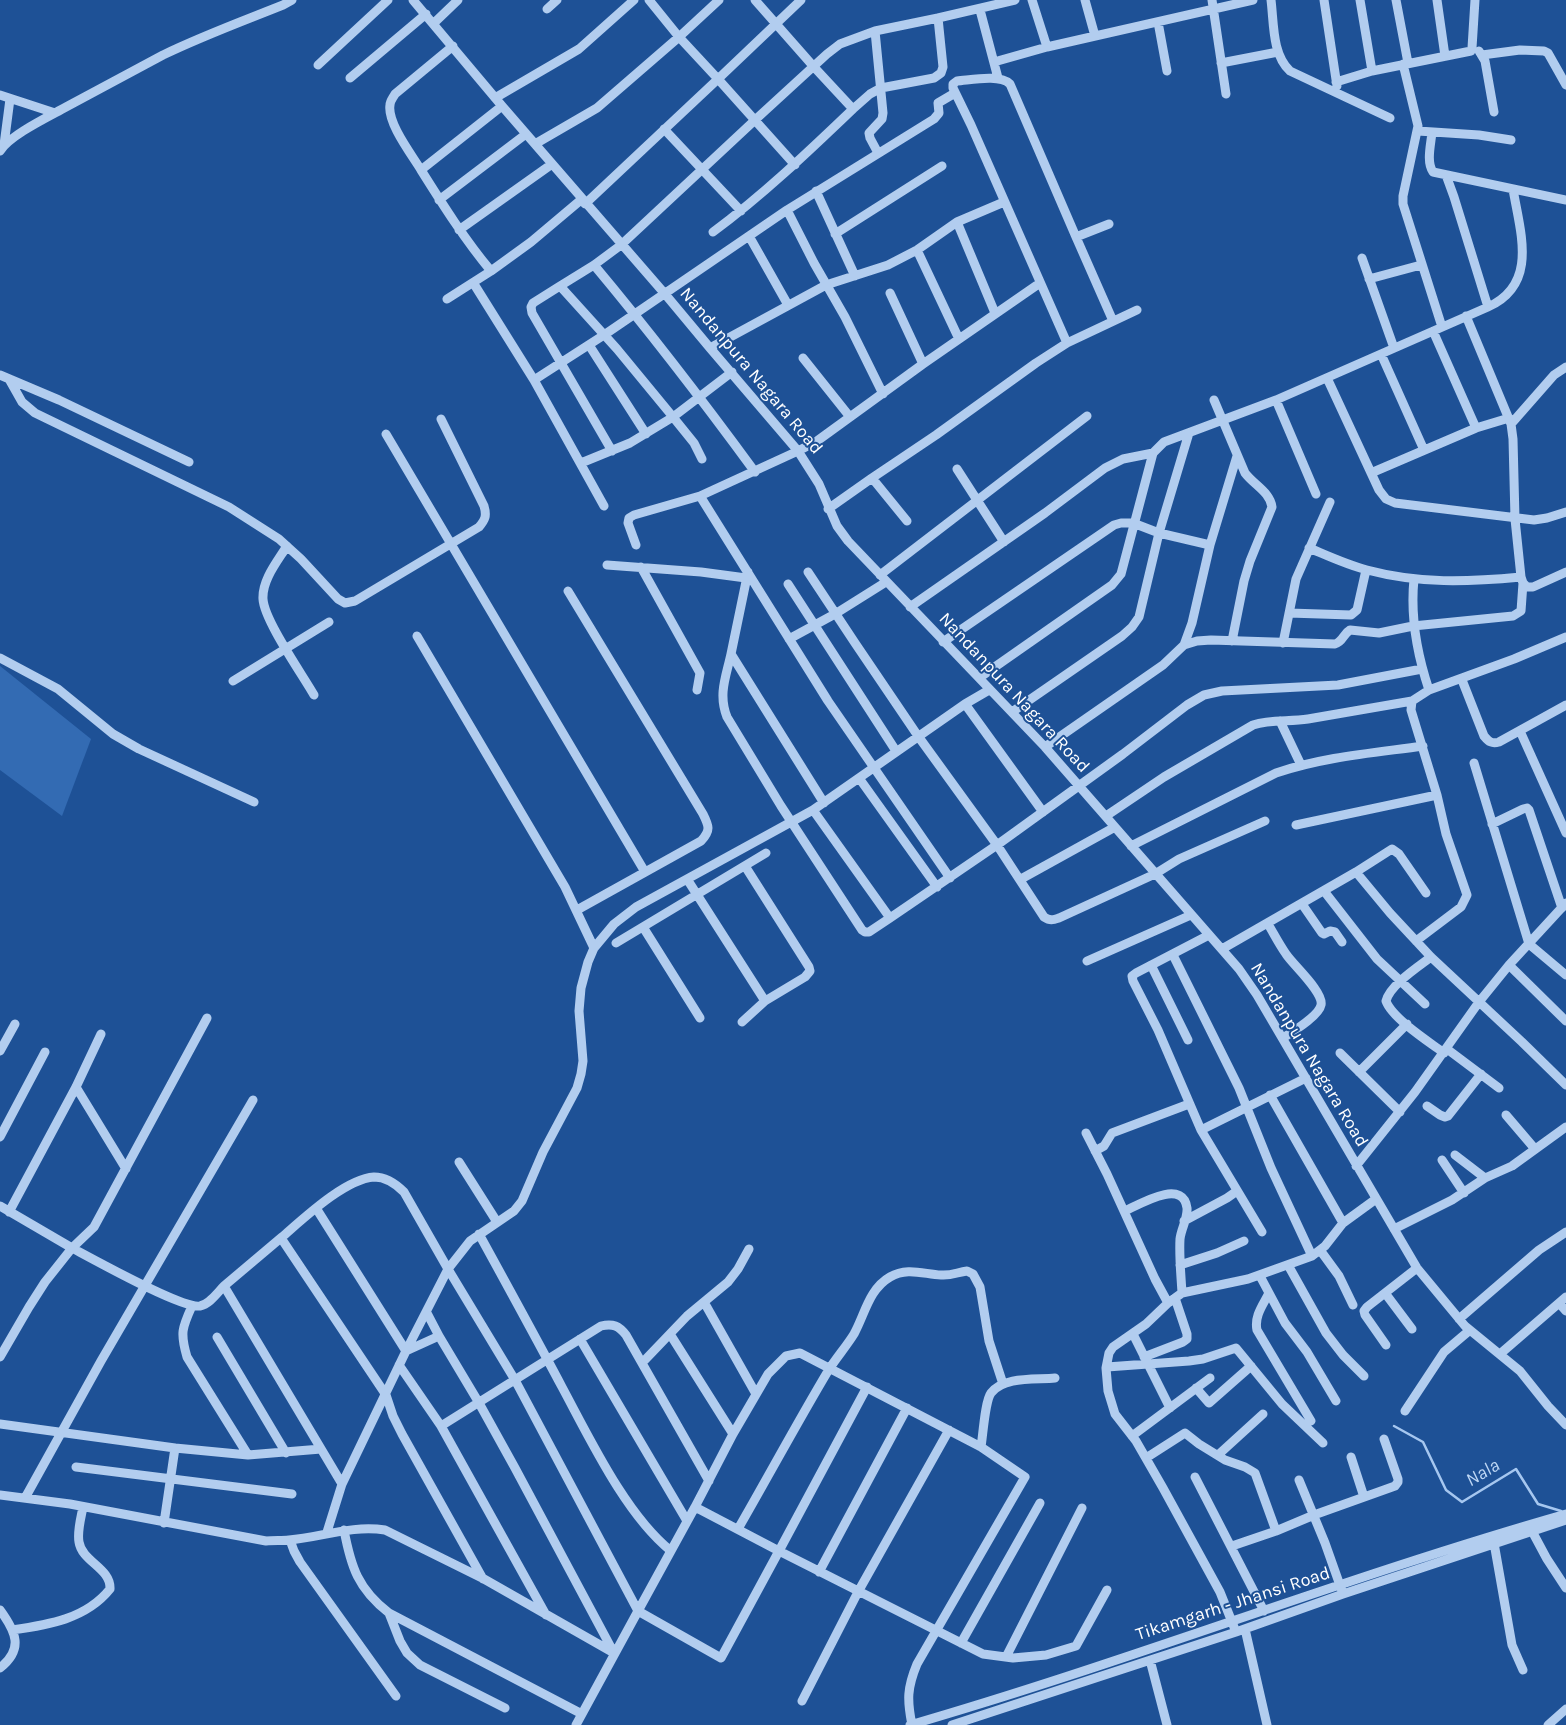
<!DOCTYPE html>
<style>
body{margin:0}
canvas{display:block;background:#1e5196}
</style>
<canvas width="1566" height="1725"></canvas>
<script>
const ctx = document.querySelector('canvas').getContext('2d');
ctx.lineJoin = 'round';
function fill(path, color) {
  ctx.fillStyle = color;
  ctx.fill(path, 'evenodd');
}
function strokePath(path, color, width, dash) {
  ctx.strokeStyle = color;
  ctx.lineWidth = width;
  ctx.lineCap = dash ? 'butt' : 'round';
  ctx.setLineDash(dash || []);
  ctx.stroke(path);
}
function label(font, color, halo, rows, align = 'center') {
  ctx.font = font + ' Karla,sans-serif';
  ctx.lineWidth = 4;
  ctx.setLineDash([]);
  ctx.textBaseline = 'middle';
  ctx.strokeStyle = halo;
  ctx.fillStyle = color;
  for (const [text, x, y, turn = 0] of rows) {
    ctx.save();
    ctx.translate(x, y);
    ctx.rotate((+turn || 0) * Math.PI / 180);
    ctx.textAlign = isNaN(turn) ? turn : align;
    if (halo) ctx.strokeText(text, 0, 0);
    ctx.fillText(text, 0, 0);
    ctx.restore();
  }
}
const green = new Path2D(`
 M 0,666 L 91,739 L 62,816 L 0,770 Z`);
const stream = new Path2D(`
 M 1394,1426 L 1423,1442 L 1446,1490 L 1462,1502 L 1516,1469 L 1538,1504 L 1561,1511 L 1562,1512`);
const minor = new Path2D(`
 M 413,0 L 502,106 L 665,294 L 710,348 L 798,451 L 819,484 L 837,526 L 848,541 L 1045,747 L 1239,969 L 1257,995 L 1417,1268 L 1465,1326 L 1520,1371 L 1548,1406 L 1566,1425
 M 1032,0 L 1047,47
 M 1085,0 L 1095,36
 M 1212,0 L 1226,94
 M 1271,0 C 1274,24 1272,54 1290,71 L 1390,118
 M 1324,0 L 1337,86
 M 1360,0 L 1372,71
 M 1396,0 L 1408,63
 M 1437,0 L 1445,56
 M 547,9 L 557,0
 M 980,10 L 998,78
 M 938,18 L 1015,0
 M 1158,22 L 1167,71
 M 434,23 L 458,0
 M 875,31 L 883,113 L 882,119 L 869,133 L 870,138 L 878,153
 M 1479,51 L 1485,61 L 1494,112
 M 1482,55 L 1520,50 L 1544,51 L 1548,53 L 1566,85
 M 994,62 L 1047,47 L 1253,0
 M 1221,63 L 1278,52
 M 1403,64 L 1418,126 L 1403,196 L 1403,204 L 1442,327
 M 318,65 L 388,0
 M 350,78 L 426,14
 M 1336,82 L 1372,71 L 1471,51 L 1472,48 L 1475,0
 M 0,95 L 55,113
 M 495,98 L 579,49 L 634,0
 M 502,106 L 421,170 C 443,205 465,240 491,271 L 531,242 L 582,199
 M 664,129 L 741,211
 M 1418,131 L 1479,135 L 1511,140
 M 1432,132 C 1431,144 1426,162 1433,172 L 1566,200
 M 535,144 L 597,108 L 679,37 L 719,0
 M 4,145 L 10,99
 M 0,151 C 10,135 48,117 66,107 C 98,90 131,72 163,55 C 202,36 243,21 283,5 L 292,0
 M 795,165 L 718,79 L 801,0
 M 421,170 C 412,155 387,123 390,105 C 390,101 393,98 395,94 L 453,46
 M 1446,175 L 1454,197 L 1488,307
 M 816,191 L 855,276
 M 439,200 L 526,134
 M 585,204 L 718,79 L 679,37 L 649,0
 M 787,210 L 814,263 L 845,317 L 883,394
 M 957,222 L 995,313
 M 459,230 L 552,164
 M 713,232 C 763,195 808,152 853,109
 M 835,234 L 942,166
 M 749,236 L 788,305
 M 1076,237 L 1113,321
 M 917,250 L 959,339
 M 1362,258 L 1394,348
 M 594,265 C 650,332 703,401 755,472
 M 1369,279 L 1421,265
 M 474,284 L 534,380 L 604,506
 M 560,286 L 533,303 L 531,307 L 532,313 L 612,451
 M 890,293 L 923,364
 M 447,299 L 491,271
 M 1466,316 L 1511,424 L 1513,439 L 1515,519 L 1521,577 L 1523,583 L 1527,587 L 1533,587 L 1566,572
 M 1433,331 L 1476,428
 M 1067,343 L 971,125 L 953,88 L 953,84 L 957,81 C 971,80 1000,74 1010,84 L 1076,237 L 1109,224
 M 589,345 L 646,434
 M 710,348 L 826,285 L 888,265 L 917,250 L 957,222 L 1004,202
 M 1381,354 L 1424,450
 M 803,358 L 850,417
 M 732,372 L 673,417 L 617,349 L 560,286 L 594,265 L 621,245 L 755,120 L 827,54 L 840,44 L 875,31 L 938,18 L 943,67 L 941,73 L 934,78 L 881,88 L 870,94 L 853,109 L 814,67 L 755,0
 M 0,375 L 59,400 L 189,462
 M 1327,378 L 1379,490 L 1386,499 L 1395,503 L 1534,520 L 1547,518 L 1566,512
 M 9,379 L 22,402 L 35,413 L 229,507 L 279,539 L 301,559 L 338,599 L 345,603 L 355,601 L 479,527 C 485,520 487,516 484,506 L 441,419
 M 534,380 L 604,335 L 787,210 L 934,119 L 939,113 L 938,103 L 955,93
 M 1214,400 L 1245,473 C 1254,485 1270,492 1272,507 L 1250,561 L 1244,581 L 1232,641
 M 1276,400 L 1316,494
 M 1511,424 L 1554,375 L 1566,367
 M 386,434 L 645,872
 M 581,463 L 630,443 L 673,417 L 694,443 L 702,459
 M 957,469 L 1004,542
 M 1371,473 L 1476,428 L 1509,418
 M 828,509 L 872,478
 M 907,521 L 872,478 L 936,435 L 1036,363 L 1067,343 L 1137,310
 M 636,545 L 628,523 L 629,518 L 634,515 L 700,496
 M 287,546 C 277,562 262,580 263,599 C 264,620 302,674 314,695
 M 1309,548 C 1328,556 1347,565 1367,570 C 1420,584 1467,582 1521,577
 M 607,565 L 701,572 L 746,578
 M 641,567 L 700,673 L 697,690
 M 748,572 L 731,654 L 824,803
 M 808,572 L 855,643 L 918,736 L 997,845 L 1044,917 C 1050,921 1053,920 1059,918 L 1155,874 L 1179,859 L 1265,821
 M 880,575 L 1087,416
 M 1414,579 C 1410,618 1417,654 1429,690
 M 788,584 L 896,751
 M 568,591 L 703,814 C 709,826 711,830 701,841 L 577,910
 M 910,607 L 1045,513 L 1105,468 L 1123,459 L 1153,453
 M 1289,613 L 1351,615 L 1357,610 L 1366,570
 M 417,636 L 565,887 L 594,948
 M 789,639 L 835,614 L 886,582
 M 943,642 L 1114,525 L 1121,523 L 1133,523 L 1159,533 L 1210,545
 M 1283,643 L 1296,579 L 1330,502
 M 1184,645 L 1192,623 L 1210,545 L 1237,456
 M 731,654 C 726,677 718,694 727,717 L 781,806 L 862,930 L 865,932 L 869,932 L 890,918 L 997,845 L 1123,754 L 1187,705 L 1204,695 L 1222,691 L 1338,685 L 1422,669
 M 0,658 L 58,689 L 113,734 L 139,749 L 254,802
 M 979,678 L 1112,585 L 1121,574 L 1153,453 L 1164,442 L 1276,400 L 1488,307 C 1539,284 1520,232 1513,189
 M 1462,680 L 1484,736 C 1489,742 1492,744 1499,742 L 1566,705
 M 233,681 L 329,622
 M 965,704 L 1043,812
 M 1012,712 L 1122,636 L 1132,627 L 1139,617 L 1159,533 L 1189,433
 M 1280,721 L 1301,765
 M 1520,731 L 1566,833
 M 1045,747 L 1163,665 L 1184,645 L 1197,641 L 1211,640 L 1335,644 C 1343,642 1343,634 1350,630 L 1379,633 L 1413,626 L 1513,616 L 1521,611 L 1523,583
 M 1474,763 L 1529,944 L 1566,975
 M 859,778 L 937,887
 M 813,810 L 890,918
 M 1106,816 L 1164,777 L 1253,725 C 1271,719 1289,722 1308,719 L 1412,701
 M 1492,824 L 1523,809 L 1527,808 L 1529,810 L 1562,908
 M 1296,825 L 1437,795
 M 1131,846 L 1276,773 C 1323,757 1373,753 1423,746
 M 1356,872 L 1390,913 L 1431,957 L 1522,1042 L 1566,1085
 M 950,878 L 828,701 L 700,496 L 798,451 L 817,441 L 923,364 L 1040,283
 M 687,879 L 765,1001
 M 1021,879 L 1115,827
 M 1324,891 L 1377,959 L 1425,1004
 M 1302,904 L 1322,933 L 1324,934 L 1330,931 L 1335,932 L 1342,942
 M 1268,924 C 1274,934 1279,944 1286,954 C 1293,965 1324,992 1321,1005 C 1319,1016 1292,1032 1283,1038
 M 643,927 L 700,1018
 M 1209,935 L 1136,973 L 1132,976 L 1133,981 L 1158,1030 L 1201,1130 L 1262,1232
 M 1416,941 L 1461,907 L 1467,895 L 1446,834 L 1437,795 L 1411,710 L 1412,701 L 1429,690 L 1514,659 L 1566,637
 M 616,943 L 766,853
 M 1222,949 L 1356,872 L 1392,849 L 1399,854 L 1426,893
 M 1173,955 L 1239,1088 L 1271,1168 L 1312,1256
 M 1431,957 C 1418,967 1390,985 1386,1001 C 1392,1018 1429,1042 1444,1053
 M 1087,961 L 1191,915
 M 1151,965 L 1188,1040
 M 1509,965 L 1566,1021
 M 207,1018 L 94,1227 L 72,1248 C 93,1259 182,1309 200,1306 C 210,1304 217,1293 224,1286 C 243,1270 263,1253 282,1237 C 304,1218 345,1179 374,1177 C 386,1177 396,1184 404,1192 L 448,1269 L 515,1380 L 638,1611
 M 742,1022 L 765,1001 L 805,977 L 810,971 L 809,967 L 745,866
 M 1447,1049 L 1499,1088
 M 0,1051 L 15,1024
 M 1340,1053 L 1400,1112
 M 1359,1072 L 1407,1024
 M 76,1087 L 126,1169
 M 1270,1095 L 1343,1223
 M 1427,1106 L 1440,1115 L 1445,1117 L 1448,1116 L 1481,1074
 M 1506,1115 L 1535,1149
 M 1201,1130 L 1306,1078
 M 1086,1133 L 1107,1174 L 1155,1279 L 1168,1303 L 1146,1324 L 1113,1347 L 1109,1353 L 1106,1368 L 1108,1391 L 1115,1414 L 1136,1441 L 1163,1488 L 1220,1592 L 1234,1627
 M 0,1137 L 45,1052
 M 1095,1151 L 1104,1146 L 1112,1133 L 1189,1104
 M 1455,1155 L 1485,1178
 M 1442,1160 L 1464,1193
 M 459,1162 L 497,1222
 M 1356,1166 L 1415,1092 L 1479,1002 L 1509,965 L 1566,903
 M 0,1206 L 72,1248 L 45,1282 L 29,1307 L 0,1357
 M 316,1208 L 406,1351 L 439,1336 L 479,1403 L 515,1468 L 614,1653
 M 1125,1211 C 1140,1204 1183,1178 1187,1208 C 1188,1218 1181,1229 1180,1239 C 1179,1257 1181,1275 1182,1293
 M 9,1212 L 76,1087 L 101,1034
 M 1184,1221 L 1227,1198 L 1237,1191
 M 1394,1229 L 1452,1200 L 1485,1178 L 1512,1166 L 1566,1127
 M 479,1234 C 507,1285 535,1336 562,1387 C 590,1439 626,1515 671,1551
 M 281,1238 L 386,1395 L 393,1416 L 402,1434 L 483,1579
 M 1320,1250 L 1339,1276 L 1353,1305
 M 1180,1265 L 1217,1253 L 1244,1241
 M 1288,1265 L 1326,1333 L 1343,1355 L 1364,1376
 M 1260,1276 L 1285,1323 L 1307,1352 L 1336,1401
 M 224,1286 L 342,1484
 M 1269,1293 C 1263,1305 1254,1316 1257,1330 L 1311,1421
 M 1385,1293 L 1412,1329
 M 704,1302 L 756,1394
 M 1168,1303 L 1182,1293 L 1248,1279 L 1312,1256 L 1325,1246 L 1343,1223 L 1376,1199
 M 1559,1303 L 1566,1311
 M 192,1306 C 182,1328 180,1333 187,1357 L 248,1455
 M 427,1313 L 439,1336
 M 1459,1319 L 1539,1250 L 1566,1232
 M 670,1334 L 733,1434
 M 1133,1334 L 1170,1408
 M 217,1337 L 286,1453
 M 580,1339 L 687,1521
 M 1386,1345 L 1365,1315 L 1364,1311 L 1367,1307 L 1417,1268
 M 1500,1354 L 1566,1297
 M 1144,1357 L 1183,1342 L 1187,1339 L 1187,1334 L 1175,1298
 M 642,1363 L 687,1316 L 728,1282 L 738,1269 L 749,1249
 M 399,1365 L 441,1426 L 546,1615
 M 1107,1367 L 1189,1361 L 1203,1359 L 1236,1348 L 1282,1404 L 1323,1443
 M 867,1387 L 779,1551 L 983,1654 L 1013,1658 L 1046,1655 L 1076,1646 L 1107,1590
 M 1196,1388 L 1209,1403 L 1251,1366
 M 1405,1411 L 1444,1352 L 1470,1330
 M 0,1424 L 175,1448 L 248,1455 L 321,1449
 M 441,1426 L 601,1326 C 613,1323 619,1326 626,1335 L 709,1481
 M 1132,1436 L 1210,1378
 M 981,1447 C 983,1435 985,1401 991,1393 C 1004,1376 1036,1380 1055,1378
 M 1218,1455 L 1263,1414
 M 1351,1457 L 1364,1497
 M 1146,1458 L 1185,1433 L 1199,1444 L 1225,1460 L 1245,1467 L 1255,1473 L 1276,1531 L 1232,1546
 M 76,1467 L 292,1494
 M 1195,1477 L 1264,1611
 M 1299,1480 L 1325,1543 L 1342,1591
 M 0,1495 L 70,1504 L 266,1541 C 274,1540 282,1541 289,1540 C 322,1537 352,1525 385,1530 L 484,1579 L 614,1653
 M 25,1498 L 101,1361 L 253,1100
 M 695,1507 L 733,1434 L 768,1374 L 786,1356 L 800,1353 L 981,1447 L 1025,1477 L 917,1664 C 907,1688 907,1700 912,1725
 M 164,1523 L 175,1448
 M 738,1529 C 768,1477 797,1423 828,1371 C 836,1358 846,1347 854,1334 C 865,1314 869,1289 890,1277 C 907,1267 923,1274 941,1275 C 951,1276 958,1272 967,1271 L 973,1274 L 980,1287 L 989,1341 L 1003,1384
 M 344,1530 C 351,1567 358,1589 389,1613 L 582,1714
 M 1276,1531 L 1314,1515 L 1395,1486 L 1398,1482 L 1398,1479 L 1384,1439
 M 1532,1531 L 1547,1559 L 1566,1588
 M 327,1532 L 342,1484 L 406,1351 L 448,1269 L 470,1241 L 514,1211 L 522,1201 L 543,1152 L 577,1088 L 581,1074 L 583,1061 L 579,1011 L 581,988 L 588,962 L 594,948 L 614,924 L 636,907 L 813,810 L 965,704 L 989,690
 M 290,1540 L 294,1551 L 300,1562 L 396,1696
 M 1494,1543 L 1512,1645 L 1523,1670
 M 819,1572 L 907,1408
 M 0,1610 C 16,1632 24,1649 0,1668
 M 389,1613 L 400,1641 L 407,1653 L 420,1665 L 505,1708
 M 1245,1629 L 1267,1725
 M 12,1630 C 48,1625 86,1619 110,1589 C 111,1568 82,1562 79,1542 C 77,1531 81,1518 83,1507
 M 961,1643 L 1040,1503
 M 1006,1657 L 1082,1508
 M 1150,1660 L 1167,1725
 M 802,1701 L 858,1592 L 949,1430
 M 576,1725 L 638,1611 L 721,1658 L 779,1551 L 695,1507 L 638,1611
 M 910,1725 C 1131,1661 1345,1577 1566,1514
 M 952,1725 L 1236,1632 L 1343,1594 L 1566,1520
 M 1548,1725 L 1566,1709`);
const streetNames = [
 ["Nandanpura Nagara Road",751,371,50],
 ["Nandanpura Nagara Road",1014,693,47],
 ["Nandanpura Nagara Road",1309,1055,59],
 ["Tikamgarh - Jhansi Road",1233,1604,-18]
];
const waterNames = [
 ["Nala",1483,1473,-31]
];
fill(green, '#336bb3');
strokePath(stream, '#a6c7f0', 2.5);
strokePath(minor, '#b2cdef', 9);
label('18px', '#fff', '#1e5196', streetNames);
label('italic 19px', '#bed7f5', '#1e5196', waterNames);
</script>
